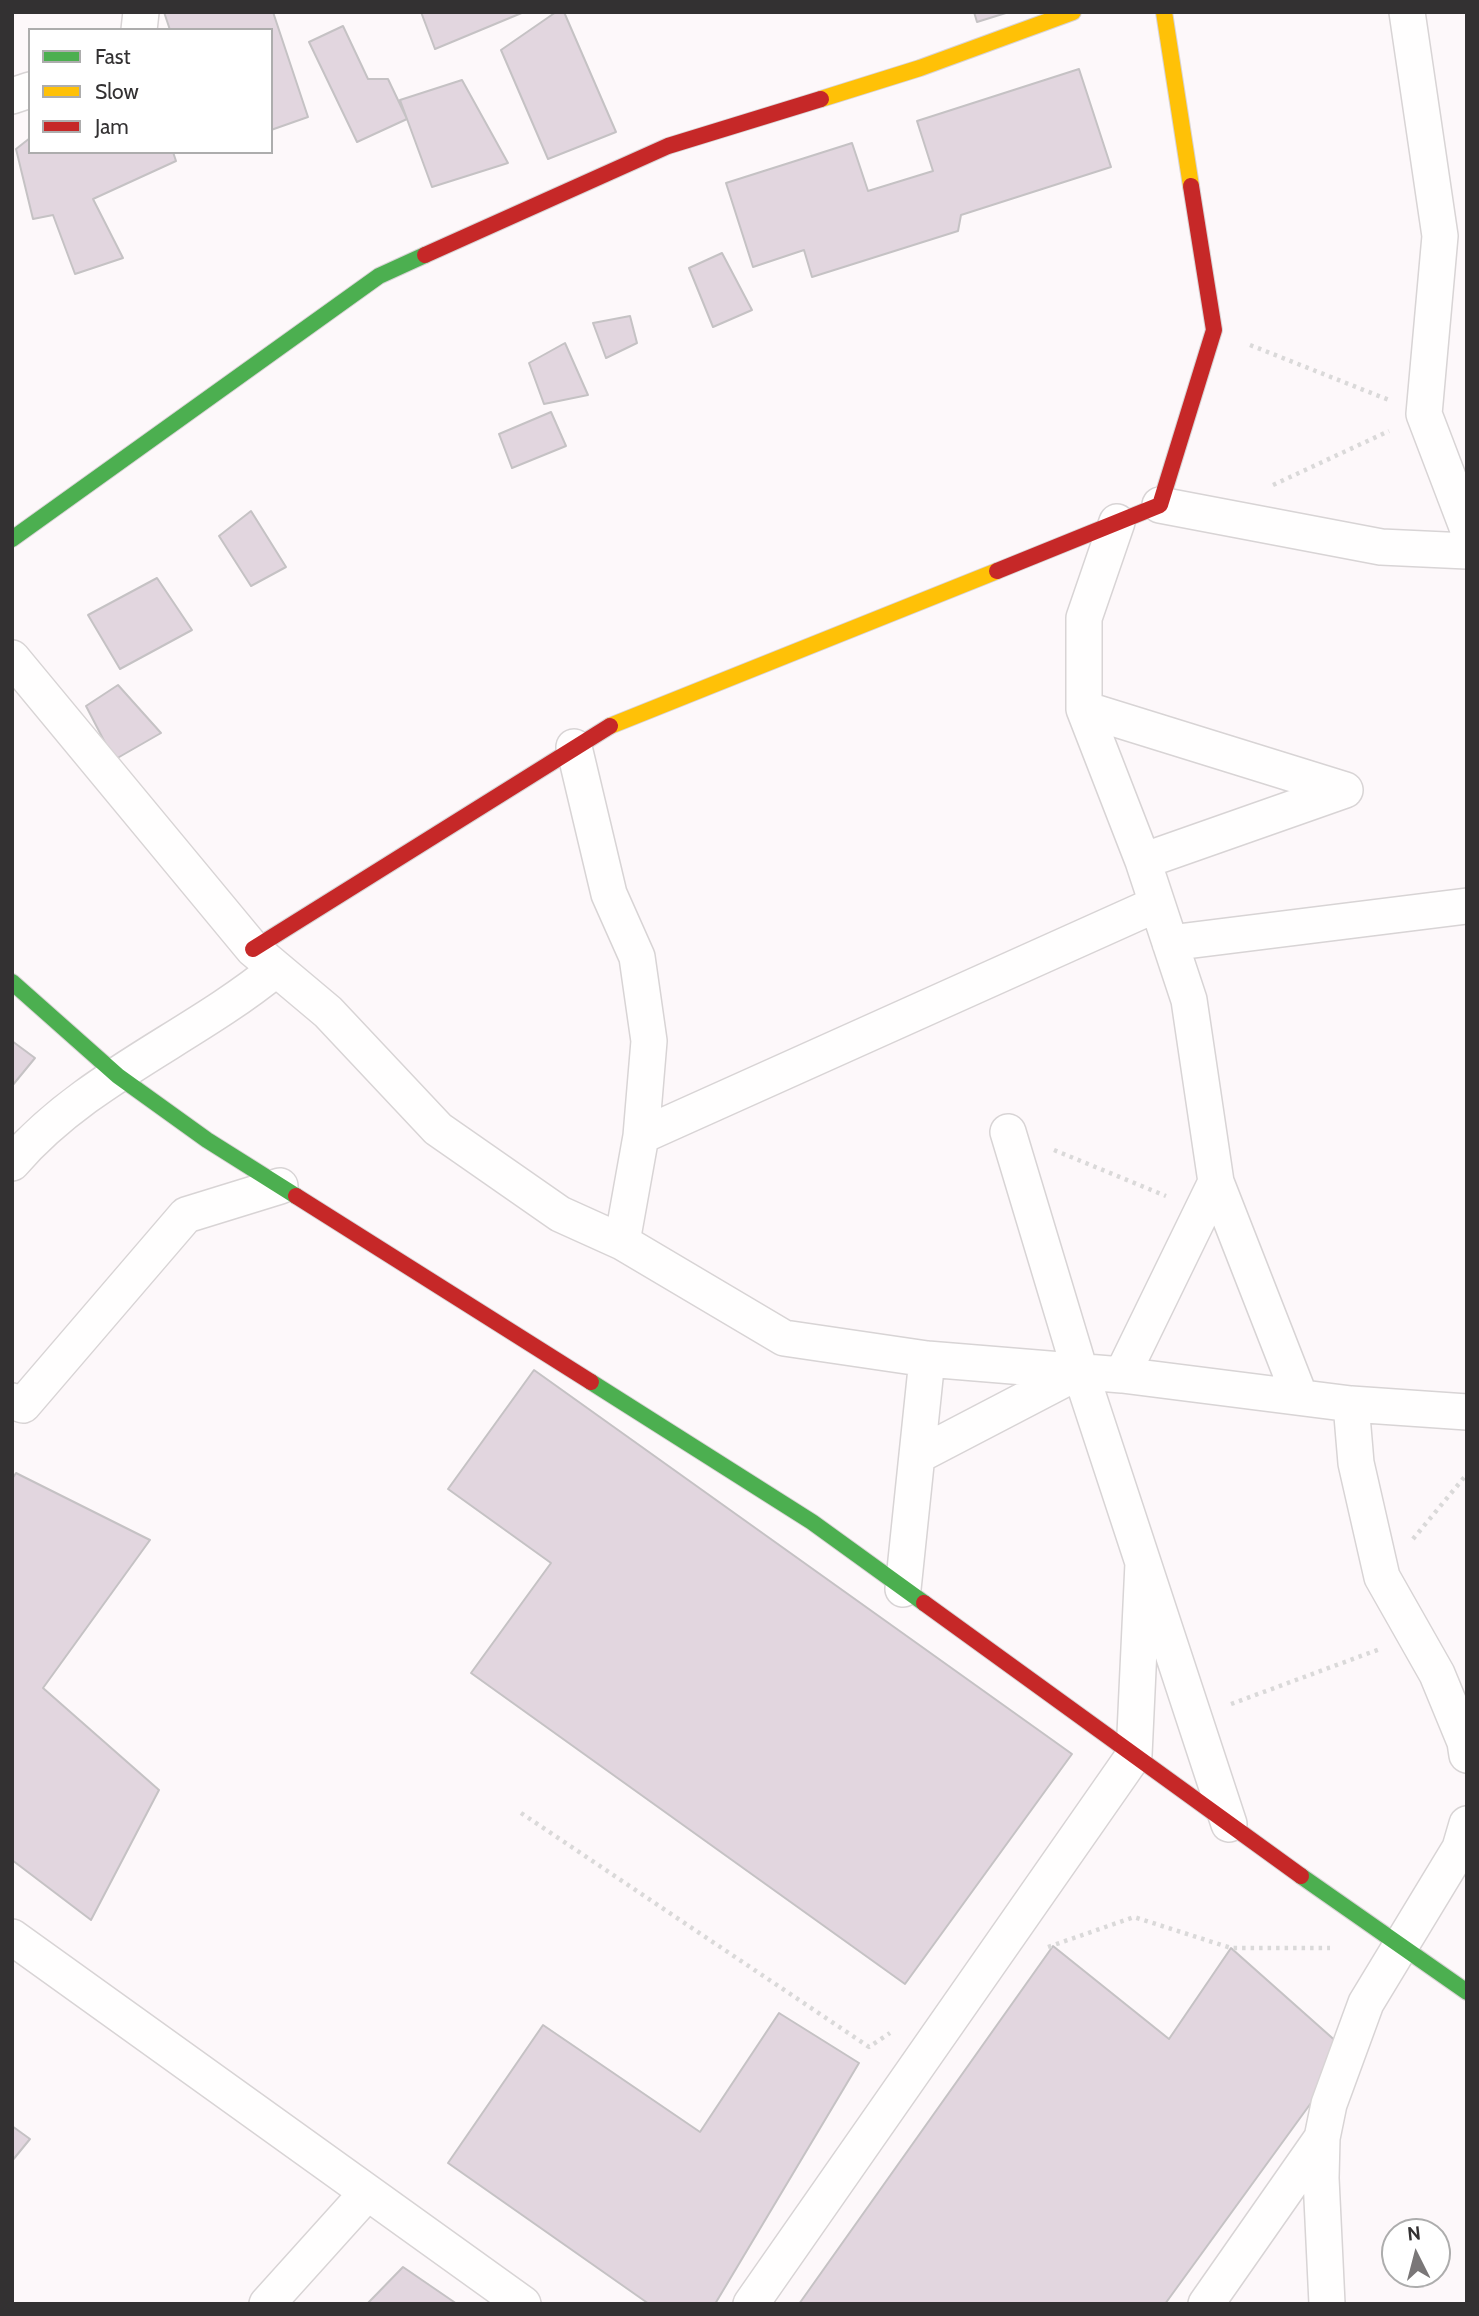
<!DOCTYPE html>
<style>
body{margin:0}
#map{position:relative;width:1479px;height:2316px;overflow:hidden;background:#fdf8fa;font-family:Cabin,sans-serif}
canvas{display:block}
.frame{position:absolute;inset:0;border:14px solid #333132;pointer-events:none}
.legend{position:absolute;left:28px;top:28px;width:245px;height:126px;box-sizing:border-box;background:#fff;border:2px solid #adadad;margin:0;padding:9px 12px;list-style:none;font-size:21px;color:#333132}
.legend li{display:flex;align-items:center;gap:14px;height:35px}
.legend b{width:35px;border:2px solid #adadad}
.north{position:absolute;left:1381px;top:2218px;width:70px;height:70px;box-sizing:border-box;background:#fff;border:2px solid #adadad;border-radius:50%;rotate:354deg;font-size:19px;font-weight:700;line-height:28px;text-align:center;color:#333132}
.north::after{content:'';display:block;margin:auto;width:24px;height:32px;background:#7a7778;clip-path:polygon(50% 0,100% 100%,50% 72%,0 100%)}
</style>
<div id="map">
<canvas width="1479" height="2316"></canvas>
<div class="frame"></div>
<ul class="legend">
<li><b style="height:9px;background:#4caf50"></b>Fast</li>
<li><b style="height:9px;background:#ffc107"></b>Slow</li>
<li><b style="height:9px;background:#c62828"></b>Jam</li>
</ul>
<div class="north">N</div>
</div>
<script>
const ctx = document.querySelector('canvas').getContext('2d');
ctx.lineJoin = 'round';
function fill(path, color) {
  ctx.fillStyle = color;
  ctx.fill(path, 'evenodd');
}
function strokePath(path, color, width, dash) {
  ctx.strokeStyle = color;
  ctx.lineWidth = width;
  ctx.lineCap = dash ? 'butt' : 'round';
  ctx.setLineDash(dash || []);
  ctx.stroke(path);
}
const building = new Path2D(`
 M 164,12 L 273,12 L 308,117 L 271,130 L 271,30 L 170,30 Z
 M 421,12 L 524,12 L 435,49 Z
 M 556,12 L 564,12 L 616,132 L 548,159 L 501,50 Z
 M 974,12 L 1009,12 L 977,22 Z
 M 343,26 L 368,79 L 388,79 L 407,119 L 357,142 L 309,42 Z
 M 1079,69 L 1111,167 L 961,215 L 958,231 L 812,277 L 804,250 L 753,267 L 726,183 L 852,143 L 868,191 L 933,171 L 917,121 Z
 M 462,80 L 508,163 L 432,187 L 400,100 Z
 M 30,138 L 30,152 L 173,152 L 176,161 L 93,199 L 123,258 L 75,274 L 53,215 L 33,219 L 16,149 Z
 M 722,253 L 752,310 L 713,327 L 689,268 Z
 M 630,316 L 637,343 L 606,358 L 593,323 Z
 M 565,343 L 588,395 L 544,404 L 529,363 Z
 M 551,412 L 566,446 L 512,468 L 499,434 Z
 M 251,511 L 286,567 L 251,586 L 219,536 Z
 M 157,578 L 192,630 L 120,669 L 88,615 Z
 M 118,685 L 161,733 L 114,760 L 86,706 Z
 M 12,1041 L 35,1058 L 12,1086 Z
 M 534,1370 L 1072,1754 L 905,1984 L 471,1673 L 551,1563 L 448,1489 Z
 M 16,1473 L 150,1540 L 43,1688 L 159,1790 L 91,1920 L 12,1860 L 12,1479 Z
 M 1053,1946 L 1169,2039 L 1231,1948 L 1348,2052 L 1165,2304 L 799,2304 Z
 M 779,2013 L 859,2063 L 715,2304 L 649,2304 L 448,2163 L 543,2025 L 700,2132 Z
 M 12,2126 L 30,2139 L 12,2161 Z
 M 403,2267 L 457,2304 L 367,2304 Z`);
const path = new Path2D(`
 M 1250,345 L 1389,400
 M 1273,485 L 1389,431
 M 1054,1150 L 1166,1196
 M 1413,1539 L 1467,1474
 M 1231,1704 L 1380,1649
 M 521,1813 L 869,2047 L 890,2033
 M 1048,1947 L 1134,1917 L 1231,1948 L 1330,1948`);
const street = new Path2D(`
 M 1407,12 L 1440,236 L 1424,414 L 1467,527
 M 139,30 L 141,12
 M 12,96 L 30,90
 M 1160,505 L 1381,547 L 1467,551
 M 1117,522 L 1084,618 L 1084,709 L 1143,861 L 1189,1000 L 1216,1182 L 1300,1397
 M 12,658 L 253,949 L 328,1012 L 438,1129 L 560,1214 L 622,1242 L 784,1338 L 927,1359 L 1122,1375 L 1351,1404 L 1467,1412
 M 1084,709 L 1345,790
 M 574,747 L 609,894 L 637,957 L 649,1041 L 641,1136 L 622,1242
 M 1143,861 L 1345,790
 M 1170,943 L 1467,906
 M 1008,1132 L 1080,1371 L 1229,1824
 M 641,1136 L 1157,904
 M 12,1163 C 84,1079 192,1038 276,969
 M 1122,1375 L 1216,1182
 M 12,1401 L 23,1405 L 186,1215 L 280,1186
 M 1351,1404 L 1356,1463 L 1382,1577 L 1437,1674 L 1465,1742 L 1467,1755
 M 917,1456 L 1080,1371
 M 903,1589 L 927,1359
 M 12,1937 L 523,2304
 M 267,2304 L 367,2193
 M 751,2304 L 1134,1755 L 1143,1563
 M 1206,2304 L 1322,2138
 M 1327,2304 L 1321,2178 L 1322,2138 L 1329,2104 L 1366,2003 L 1460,1848 L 1467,1824`);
const fast = new Path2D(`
 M 12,539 L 379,276 L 425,255
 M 12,982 L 118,1076 L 207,1140 L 296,1196
 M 591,1382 L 812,1522 L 924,1603
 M 1301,1876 L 1467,1992`);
const slow = new Path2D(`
 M 1164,12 L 1191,186
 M 821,99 L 920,68 L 1073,12
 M 610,726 L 997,571`);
const jam = new Path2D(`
 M 425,255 L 668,146 L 821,99
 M 997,571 L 1160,505 L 1214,330 L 1191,186
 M 253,949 L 610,726
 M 296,1196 L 591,1382
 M 924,1603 L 1301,1876`);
fill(building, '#e2d6df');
strokePath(building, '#c5c2c4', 2);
strokePath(street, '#d8d4d5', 38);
strokePath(fast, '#d8d4d5', 18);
strokePath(slow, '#d8d4d5', 18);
strokePath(jam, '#d8d4d5', 18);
strokePath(path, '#dad9d9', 4.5, [3.5, 5]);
strokePath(street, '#fffefe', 35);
strokePath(fast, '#4caf50', 16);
strokePath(slow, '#ffc107', 16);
strokePath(jam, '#c62828', 16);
</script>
